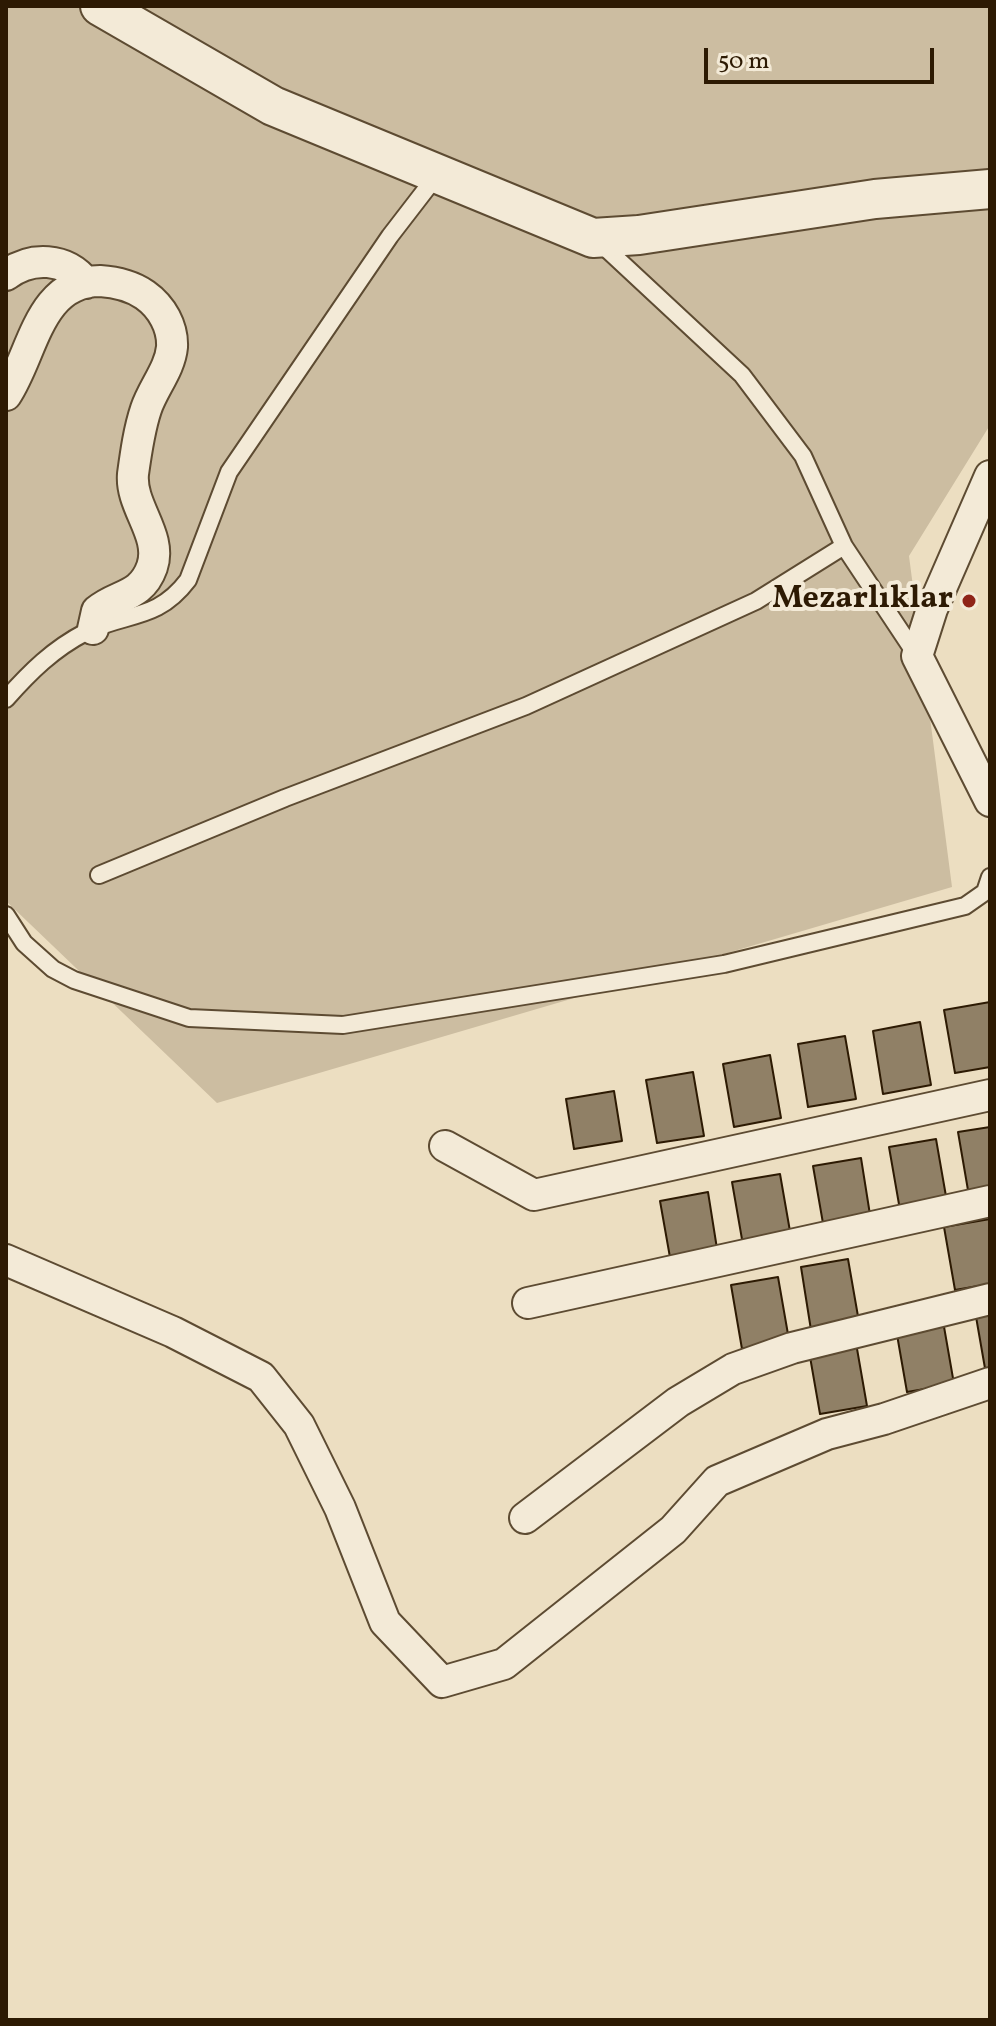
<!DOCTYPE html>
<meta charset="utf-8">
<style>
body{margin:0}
#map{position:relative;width:996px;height:2026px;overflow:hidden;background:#ecdec1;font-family:Vollkorn,serif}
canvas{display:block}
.frame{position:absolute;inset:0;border:8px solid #2d1a03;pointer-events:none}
.scale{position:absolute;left:704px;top:48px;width:230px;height:36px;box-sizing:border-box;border:4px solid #2d1a03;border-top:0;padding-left:10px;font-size:24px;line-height:28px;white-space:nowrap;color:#2d1a03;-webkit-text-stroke:6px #f3ead7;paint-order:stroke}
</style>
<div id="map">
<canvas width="996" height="2026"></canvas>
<div class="frame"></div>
<div class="scale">50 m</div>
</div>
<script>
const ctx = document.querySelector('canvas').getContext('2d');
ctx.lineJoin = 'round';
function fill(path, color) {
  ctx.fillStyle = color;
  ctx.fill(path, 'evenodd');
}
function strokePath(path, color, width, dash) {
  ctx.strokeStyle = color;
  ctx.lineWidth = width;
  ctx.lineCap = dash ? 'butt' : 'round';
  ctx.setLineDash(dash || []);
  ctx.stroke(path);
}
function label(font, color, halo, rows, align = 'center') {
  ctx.font = font + ' Vollkorn,serif';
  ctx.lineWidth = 8;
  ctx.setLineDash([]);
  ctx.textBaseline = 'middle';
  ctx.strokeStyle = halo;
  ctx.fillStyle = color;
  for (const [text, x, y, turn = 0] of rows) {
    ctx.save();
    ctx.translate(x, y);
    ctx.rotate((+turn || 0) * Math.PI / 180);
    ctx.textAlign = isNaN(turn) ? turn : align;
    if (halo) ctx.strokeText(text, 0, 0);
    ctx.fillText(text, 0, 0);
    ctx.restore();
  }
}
const green = new Path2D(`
 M 6,6 L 990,6 L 990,425 L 909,556 L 952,887 L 217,1103 L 6,901 Z`);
const building = new Path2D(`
 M 990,1002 L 990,1067 L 955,1073 L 944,1010 Z
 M 920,1022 L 931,1085 L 883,1094 L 873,1031 Z
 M 845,1036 L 856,1099 L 808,1107 L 798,1044 Z
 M 770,1055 L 781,1118 L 734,1127 L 723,1064 Z
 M 693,1072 L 704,1136 L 657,1143 L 646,1080 Z
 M 614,1091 L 622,1141 L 574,1149 L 566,1099 Z
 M 990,1127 L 990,1192 L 969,1196 L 958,1132 Z
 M 936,1139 L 947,1202 L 900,1210 L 889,1147 Z
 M 861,1158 L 871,1221 L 824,1229 L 813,1166 Z
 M 780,1174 L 791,1237 L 743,1245 L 732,1182 Z
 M 708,1192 L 718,1255 L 671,1263 L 660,1201 Z
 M 990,1219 L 990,1284 L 955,1290 L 944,1227 Z
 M 848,1259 L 859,1322 L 811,1330 L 801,1267 Z
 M 778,1277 L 789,1340 L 742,1349 L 731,1285 Z
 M 990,1308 L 990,1373 L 986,1374 L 975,1311 Z
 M 943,1321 L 954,1384 L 907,1392 L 896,1329 Z
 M 856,1343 L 867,1406 L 820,1414 L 809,1351 Z`);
const service = new Path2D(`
 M 598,241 L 742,375 L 803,456 L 844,546 L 917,656
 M 6,699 C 30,672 53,649 86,632 C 127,612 157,621 188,580 L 229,472 L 390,236 L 437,175
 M 99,875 L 285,798 L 526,706 L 756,601 L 844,546
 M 6,915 L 24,943 L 53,969 L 74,980 L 189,1018 L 343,1025 L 724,964 L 965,906 L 985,892 L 990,877`);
const minor = new Path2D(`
 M 6,275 C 31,256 66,257 86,283
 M 6,395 C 33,355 38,281 100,281 C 116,282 132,286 145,295 C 162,307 173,327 172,347 C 170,369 153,388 146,409 C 139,430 136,452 133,474 C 130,507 163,535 152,567 C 141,598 117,594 97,611 L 93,629
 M 990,476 L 932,609 L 917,656 L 990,801
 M 445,1146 L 534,1195 L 990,1095
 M 6,1260 L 173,1332 L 261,1377 L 299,1425 L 340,1508 L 385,1622 L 442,1682 L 504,1664 L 673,1530 L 717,1481 L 827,1434 L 884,1419 L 990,1383
 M 528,1303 L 990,1201
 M 525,1518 L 678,1402 L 733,1369 L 792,1348 L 990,1299`);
const tertiary = new Path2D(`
 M 100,6 L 273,106 L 593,238 L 639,235 L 875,199 L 990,189`);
const markers = [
 [969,601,8,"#8f2418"]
];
const poiNames = [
 ["Mezarlıklar",953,601]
];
fill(green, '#ccbda1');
fill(building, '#908066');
strokePath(building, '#2d1a03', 2);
strokePath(service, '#5d4b32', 20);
strokePath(minor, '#5d4b32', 34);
strokePath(tertiary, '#5d4b32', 42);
strokePath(service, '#f3ead7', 16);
strokePath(minor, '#f3ead7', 30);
strokePath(tertiary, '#f3ead7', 38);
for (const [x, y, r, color] of markers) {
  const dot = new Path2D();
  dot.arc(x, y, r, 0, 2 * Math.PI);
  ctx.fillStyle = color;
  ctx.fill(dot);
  strokePath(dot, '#f3ead7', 3);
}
label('bold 32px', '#2d1a03', '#f3ead7', poiNames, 'right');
</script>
